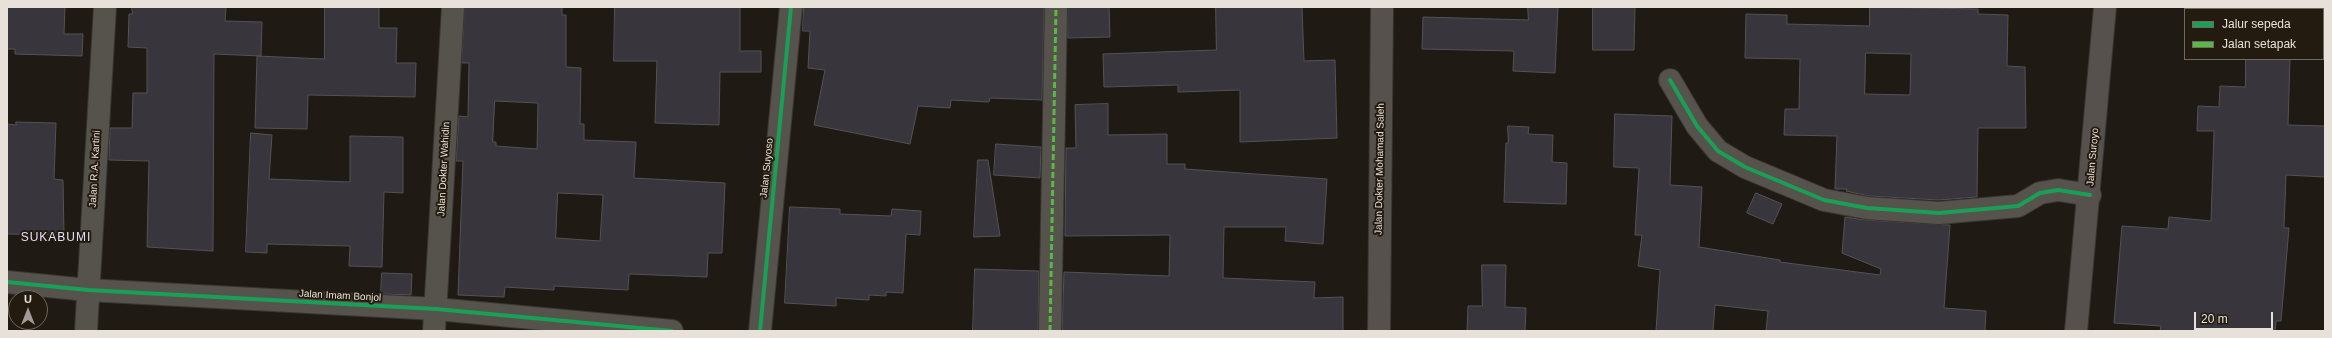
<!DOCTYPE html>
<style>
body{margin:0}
#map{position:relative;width:2332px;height:338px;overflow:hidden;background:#1f1a14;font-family:Helvetica,sans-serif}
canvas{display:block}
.frame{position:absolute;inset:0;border:8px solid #e7e1da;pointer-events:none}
.legend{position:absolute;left:2184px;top:8px;width:140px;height:52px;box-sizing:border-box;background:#241b10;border:1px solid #726a61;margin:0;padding:5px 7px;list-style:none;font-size:12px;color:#e7e1da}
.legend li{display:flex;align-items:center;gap:8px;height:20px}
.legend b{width:20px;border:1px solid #726a61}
.north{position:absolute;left:8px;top:290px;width:40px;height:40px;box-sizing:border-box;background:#241b10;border:1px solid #726a61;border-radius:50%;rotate:0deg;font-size:11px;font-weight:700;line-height:16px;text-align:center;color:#e7e1da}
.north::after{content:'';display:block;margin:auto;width:14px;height:18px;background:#a19b95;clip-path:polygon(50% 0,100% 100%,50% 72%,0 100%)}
.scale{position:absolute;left:2194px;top:312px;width:79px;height:18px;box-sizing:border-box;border:2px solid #e7e1da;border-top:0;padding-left:5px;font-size:12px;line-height:14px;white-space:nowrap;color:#e7e1da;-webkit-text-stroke:3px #241b10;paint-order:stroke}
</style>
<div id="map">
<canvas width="2332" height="338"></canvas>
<div class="frame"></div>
<ul class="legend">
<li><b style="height:5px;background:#1a9f57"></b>Jalur sepeda</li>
<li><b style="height:5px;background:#58b947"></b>Jalan setapak</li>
</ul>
<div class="north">U</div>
<div class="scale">20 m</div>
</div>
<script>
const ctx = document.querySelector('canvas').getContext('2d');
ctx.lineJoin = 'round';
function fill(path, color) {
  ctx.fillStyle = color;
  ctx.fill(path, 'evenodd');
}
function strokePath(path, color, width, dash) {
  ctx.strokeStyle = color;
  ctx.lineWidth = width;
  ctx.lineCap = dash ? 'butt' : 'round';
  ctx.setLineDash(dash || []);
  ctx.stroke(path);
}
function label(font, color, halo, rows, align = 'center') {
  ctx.font = font + ' Helvetica,sans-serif';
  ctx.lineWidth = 4;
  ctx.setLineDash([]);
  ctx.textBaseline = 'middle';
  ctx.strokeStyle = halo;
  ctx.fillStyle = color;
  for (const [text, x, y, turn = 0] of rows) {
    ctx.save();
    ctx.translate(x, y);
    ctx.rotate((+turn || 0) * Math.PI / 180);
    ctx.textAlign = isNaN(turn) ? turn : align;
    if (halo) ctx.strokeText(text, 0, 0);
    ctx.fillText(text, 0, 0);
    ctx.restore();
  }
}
const building = new Path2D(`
 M 7,7 L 65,7 L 64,34 L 83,34 L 82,56 L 15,54 L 15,49 L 7,49 Z
 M 132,7 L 226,7 L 225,21 L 262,22 L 261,56 L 214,54 L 213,251 L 147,247 L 149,161 L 109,160 L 110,128 L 132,128 L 133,93 L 147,93 L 147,48 L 128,47 L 129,14 L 132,14 Z
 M 325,7 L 379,7 L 379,28 L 397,28 L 396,63 L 416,63 L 415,97 L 308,95 L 307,129 L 255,128 L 257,56 L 324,59 Z
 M 465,7 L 562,7 L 562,15 L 566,15 L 566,67 L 581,68 L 580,124 L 584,124 L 584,140 L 636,142 L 634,178 L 725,183 L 722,253 L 708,253 L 707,277 L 629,274 L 628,290 L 554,286 L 554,290 L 505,287 L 504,297 L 458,295 L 463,161 L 456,161 L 459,116 L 468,117 L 469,63 L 462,63 ZM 495,101 L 538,103 L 537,149 L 496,146 L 496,142 L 493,142 ZM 558,193 L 603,195 L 600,241 L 556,238 Z
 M 615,7 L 740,7 L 740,51 L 761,51 L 761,72 L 720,72 L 719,125 L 655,123 L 657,61 L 614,61 Z
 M 804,7 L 1044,7 L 1042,100 L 990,98 L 989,102 L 951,100 L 950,108 L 918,106 L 910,144 L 814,125 L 825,70 L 808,68 L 810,31 L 803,31 Z
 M 1068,7 L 1109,7 L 1110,37 L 1068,38 Z
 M 1216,7 L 1302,7 L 1304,61 L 1335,60 L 1337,138 L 1240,142 L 1240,90 L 1178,92 L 1178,85 L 1104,87 L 1103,54 L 1216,50 Z
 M 1528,7 L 1558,7 L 1555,73 L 1513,71 L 1514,51 L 1422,49 L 1423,17 L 1528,20 Z
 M 1593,7 L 1635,7 L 1634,50 L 1593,50 Z
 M 1870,7 L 1978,9 L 1978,14 L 2008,15 L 2007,66 L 2025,67 L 2026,128 L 1978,128 L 1977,197 L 1939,200 L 1869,196 L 1846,191 L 1847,189 L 1835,189 L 1837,136 L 1784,135 L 1785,109 L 1799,109 L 1800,59 L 1745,58 L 1746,14 L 1787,15 L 1787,24 L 1869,26 ZM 1866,53 L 1911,54 L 1910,95 L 1865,94 Z
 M 2246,59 L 2290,59 L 2288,125 L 2325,126 L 2325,177 L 2286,175 L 2284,228 L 2289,228 L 2281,321 L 2276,321 L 2275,331 L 2160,331 L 2161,326 L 2114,323 L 2122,226 L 2168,229 L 2169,217 L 2211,221 L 2214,131 L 2197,131 L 2198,106 L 2219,107 L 2220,86 L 2245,87 Z
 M 1108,104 L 1108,135 L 1167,134 L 1167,164 L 1185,164 L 1185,169 L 1327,179 L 1323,244 L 1285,241 L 1286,227 L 1224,227 L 1223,278 L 1315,282 L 1314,298 L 1343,297 L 1343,331 L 1062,331 L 1064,272 L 1169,276 L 1170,235 L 1065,236 L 1066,148 L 1076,148 L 1075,105 Z
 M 1615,114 L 1672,116 L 1670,185 L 1702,187 L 1699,247 L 1780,260 L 1780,262 L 1880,275 L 1881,269 L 1842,253 L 1845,217 L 1866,220 L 1950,225 L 1944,308 L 1986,311 L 1985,331 L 1766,331 L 1768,311 L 1715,305 L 1713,331 L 1656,331 L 1660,270 L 1638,266 L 1642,235 L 1635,235 L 1639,168 L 1614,167 Z
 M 16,122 L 56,123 L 54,179 L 63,180 L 64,235 L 7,234 L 7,124 L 16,125 Z
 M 1508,126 L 1529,127 L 1528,134 L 1553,135 L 1552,162 L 1567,163 L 1566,204 L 1504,202 L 1506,143 L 1508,143 Z
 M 251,133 L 272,135 L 269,179 L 350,182 L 350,136 L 403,137 L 403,193 L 384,192 L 382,267 L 349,266 L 350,246 L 267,244 L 267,253 L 246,252 Z
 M 996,144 L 1041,147 L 1040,178 L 994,175 Z
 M 978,160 L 988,160 L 1000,236 L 974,237 Z
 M 1756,193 L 1782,204 L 1773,224 L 1747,213 Z
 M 790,207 L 840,209 L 840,214 L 891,216 L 892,209 L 921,211 L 920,235 L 906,234 L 903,293 L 886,292 L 886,296 L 869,295 L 869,300 L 836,298 L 836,306 L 785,303 Z
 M 1482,265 L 1506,265 L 1505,307 L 1526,308 L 1525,331 L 1467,331 L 1468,306 L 1482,306 Z
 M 975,269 L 1039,271 L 1038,331 L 973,331 Z
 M 382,273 L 412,274 L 411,295 L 381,294 Z`);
const minor = new Path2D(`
 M 1670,80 L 1697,126 L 1718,151 L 1745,167 L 1824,200 L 1867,208 L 1939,213 L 2018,206 L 2040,193 L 2058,190 L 2090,195
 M 86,331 L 105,7
 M 434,331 L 453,7
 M 760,331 L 791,7
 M 1050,331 L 1056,7`);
const tertiary = new Path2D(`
 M 7,282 L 88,290 L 436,309 L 672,331`);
const secondary = new Path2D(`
 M 1379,331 L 1382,7
 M 2076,331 L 2105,7`);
const quiet = new Path2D(`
 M 1050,331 L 1056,7`);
const cycleway = new Path2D(`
 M 1670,80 L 1697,126 L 1718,151 L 1745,167 L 1824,200 L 1867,208 L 1939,213 L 2018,206 L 2040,193 L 2058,190 L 2090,195
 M 7,282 L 88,290 L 436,309 L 672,331
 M 760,331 L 791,7`);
const streetNames = [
 ["Jalan Suroyo",2093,157,-85],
 ["Jalan Suyoso",767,168,-84],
 ["Jalan R.A. Kartini",95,169,-87],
 ["Jalan Dokter Wahidin",444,169,-87],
 ["Jalan Dokter Mohamad Saleh",1380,169,-89],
 ["Jalan Imam Bonjol",340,296,3]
];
const quarterNames = [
 ["SUKABUMI",56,238]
];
fill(building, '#38353d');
strokePath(building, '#545253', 1);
strokePath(minor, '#393631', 24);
strokePath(tertiary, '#393631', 24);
strokePath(secondary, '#393631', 24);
strokePath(minor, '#56524c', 22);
strokePath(tertiary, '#56524c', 22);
strokePath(secondary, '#57514d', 22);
strokePath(quiet, '#58b947', 3, [6, 3]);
strokePath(cycleway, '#1a9f57', 4);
label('10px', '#e7e1da', '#241b10', streetNames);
ctx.letterSpacing = '1px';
label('12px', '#e1dffd', '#241b10', quarterNames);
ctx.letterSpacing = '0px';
</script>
